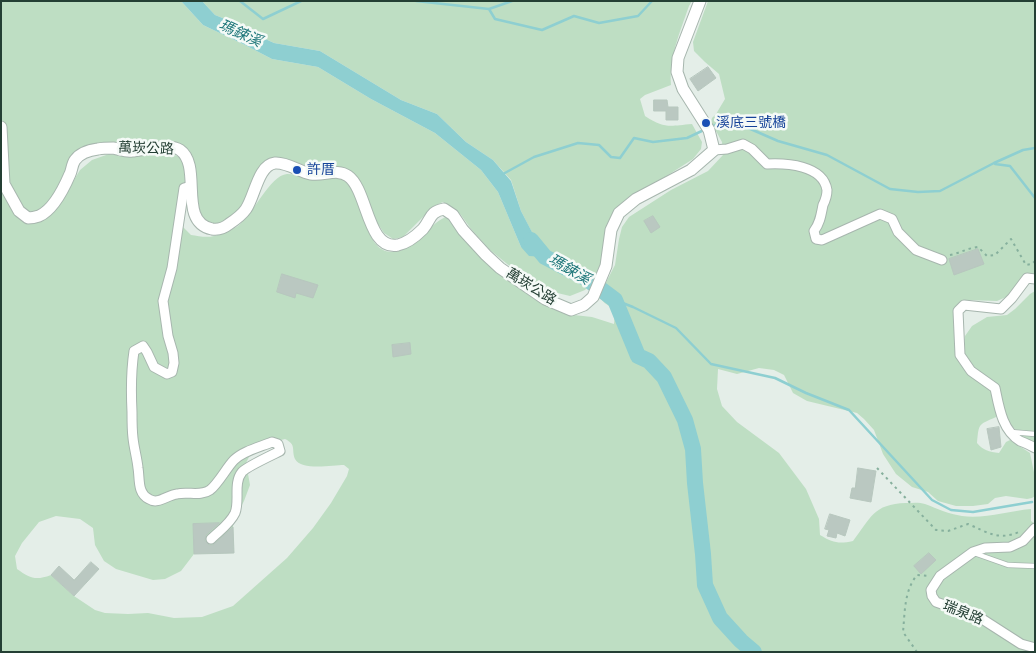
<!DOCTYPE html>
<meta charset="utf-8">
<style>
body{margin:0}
#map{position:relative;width:1036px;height:653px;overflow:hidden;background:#e4eee8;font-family:"Space Grotesk",sans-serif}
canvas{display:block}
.frame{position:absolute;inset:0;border:2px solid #243f34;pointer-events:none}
</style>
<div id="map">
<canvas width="1036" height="653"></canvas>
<div class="frame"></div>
</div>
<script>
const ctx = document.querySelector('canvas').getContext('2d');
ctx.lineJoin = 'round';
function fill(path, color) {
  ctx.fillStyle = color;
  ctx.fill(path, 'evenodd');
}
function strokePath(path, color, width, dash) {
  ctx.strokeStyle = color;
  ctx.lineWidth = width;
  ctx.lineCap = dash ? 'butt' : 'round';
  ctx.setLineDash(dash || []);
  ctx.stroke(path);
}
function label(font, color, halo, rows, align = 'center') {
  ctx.font = font + ' "Space Grotesk","Noto Sans TC",sans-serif';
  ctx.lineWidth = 5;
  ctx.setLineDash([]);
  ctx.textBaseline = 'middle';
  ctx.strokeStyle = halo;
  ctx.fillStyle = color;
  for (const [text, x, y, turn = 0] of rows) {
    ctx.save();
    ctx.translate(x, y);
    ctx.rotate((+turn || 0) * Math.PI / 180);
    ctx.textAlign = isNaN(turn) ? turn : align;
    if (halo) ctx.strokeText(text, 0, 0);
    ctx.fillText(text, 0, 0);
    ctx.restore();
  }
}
const green = new Path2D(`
 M 1,1 L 181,1 L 203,25 L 245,45 L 272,59 L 318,67 L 371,99 L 435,133 L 481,170 L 498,192 L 521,247 L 544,256 L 521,211 L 511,180 L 493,160 L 466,142 L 437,114 L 401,100 L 320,51 L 274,43 L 261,37 L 240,25 L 215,15 L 202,1 L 692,1 L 689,6 C 680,32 669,57 671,85 L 645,95 L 640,99 L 645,116 C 665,129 669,126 692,124 L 702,142 L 701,149 L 693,159 L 634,197 L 603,252 L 599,273 L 585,290 L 570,296 L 549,291 L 517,272 L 490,250 L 471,229 L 461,215 L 443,202 L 434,206 L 403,237 L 393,239 L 384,233 L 374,218 L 361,183 L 352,173 L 341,167 L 312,168 L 291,160 L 278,158 L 264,162 C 257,176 248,199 238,211 C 232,217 223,222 214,225 C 209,222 203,218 200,213 C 190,196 203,158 185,147 C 174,141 145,146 132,146 C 124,145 117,144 109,145 C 99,145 87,144 79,149 C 66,157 67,175 60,186 C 55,196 44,209 33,212 C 31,212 27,210 26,209 C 5,196 6,146 4,124 L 1,118 Z
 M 708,1 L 1035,1 L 1035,274 L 1027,274 L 1006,297 L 997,301 L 966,300 L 960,302 L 953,313 L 956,357 L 960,364 L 968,372 L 992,390 L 997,414 L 996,417 C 978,425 979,423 977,443 C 983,450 989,452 999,453 L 1006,442 L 1010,440 L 1030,453 L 1035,477 L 1035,496 L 1032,498 L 1027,499 L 1006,496 L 995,498 L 988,504 L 973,506 L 956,506 L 938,501 L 928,492 L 912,487 L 896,474 L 883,454 L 874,430 L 864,419 L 857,413 L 807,401 L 793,393 L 784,375 L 774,370 L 759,368 L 737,374 L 718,369 L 717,389 L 722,406 L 737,422 L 779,453 L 806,489 L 819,519 L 820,535 C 833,543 839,544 853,541 C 871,518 873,504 906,503 C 912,503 919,502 925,504 C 938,509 949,514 962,516 C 985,519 1008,511 1031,509 L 1031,521 L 1035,524 L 1035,652 L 1,652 L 1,186 L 14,210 L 21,220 L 31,223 L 60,203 L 80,170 L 92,160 L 109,154 L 129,157 L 171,153 L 181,158 L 184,164 L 186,199 L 180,224 L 191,235 C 198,236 207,238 214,236 C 219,235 234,229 238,226 C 253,215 270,175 287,174 C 293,174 300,175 306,176 C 309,177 313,179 317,180 C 325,181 334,175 343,179 C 366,191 361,261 399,251 C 420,245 429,223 448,216 L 540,302 L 565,314 L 592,317 L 614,324 C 617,303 606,309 599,296 L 615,265 L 619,239 L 622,227 L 629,217 L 671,190 L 708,171 L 723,155 L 722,142 L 711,122 L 712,118 L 716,114 L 725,99 L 719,74 L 705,62 L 694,51 L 693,42 ZM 285,439 C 297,445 291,449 295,459 C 301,471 333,465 344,465 L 349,469 L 347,476 L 331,503 L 313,528 L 287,558 L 233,606 L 202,617 L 174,618 L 148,613 L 128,614 L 105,613 L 95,610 L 74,596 L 51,575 C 35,581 30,578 17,569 L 15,556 L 22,543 L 39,522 L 56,516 L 80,519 L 93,528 L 95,545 L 104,561 L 116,569 L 153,580 L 165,579 L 181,571 L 194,554 L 234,553 L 233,523 L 244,501 L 250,485 L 246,463 L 250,455 L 269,443 Z
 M 1035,291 L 1035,443 L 1024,438 L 1011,425 L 1006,414 L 999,390 L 979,373 L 965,355 L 964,346 L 965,336 L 972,326 L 987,317 L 1007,315 L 1015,309 L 1030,294 Z`);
const water = new Path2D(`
 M 181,1 L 202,1 L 215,15 L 240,25 L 261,37 L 274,43 L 320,51 L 401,100 L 437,114 L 466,142 L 493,160 L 511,181 L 521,211 L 545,257 L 529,256 L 521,247 L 498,192 L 481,170 L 435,133 L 371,99 L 318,67 L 272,59 L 245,45 L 203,25 Z`);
const stream = new Path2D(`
 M 240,1 L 263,19 L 301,1
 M 416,1 L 489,9 L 495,19 L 542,30 L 574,16 L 599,23 L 638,16 L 652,1
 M 489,9 L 512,1
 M 711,127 L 717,124 L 739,124 L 778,141 L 827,155 L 890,189 L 918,192 L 940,191 L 994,163 L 1023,150 L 1035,148
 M 995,164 L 1010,166 L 1035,198
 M 503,174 L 534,157 L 578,143 L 599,145 L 611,157 L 620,158 L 634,138 L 653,142 L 687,138 L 706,129
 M 615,300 L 633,307 L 676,328 L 711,364 L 775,378 L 806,393 L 849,410 L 932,500 L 951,510 L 973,512 L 1032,502`);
const river = new Path2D(`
 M 531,240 L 545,257 L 587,279 L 615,300 L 638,356 L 649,361 L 664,377 L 685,420 L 693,449 L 695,483 L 703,554 L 705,585 L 720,618 L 741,641 L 754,652`);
const building = new Path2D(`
 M 708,67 L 716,78 L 698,91 L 690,79 Z
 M 654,100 L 667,100 L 668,107 L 678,107 L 678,120 L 666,120 L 666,111 L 654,111 Z
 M 653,216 L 660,227 L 651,233 L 644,221 Z
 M 978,249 L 984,264 L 954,275 L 949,259 Z
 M 282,274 L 318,285 L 313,298 L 296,293 L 295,298 L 277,292 Z
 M 410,343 L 411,354 L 393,357 L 392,345 Z
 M 999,427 L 1001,447 L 991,450 L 987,429 Z
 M 858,468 L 876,471 L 871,502 L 850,498 L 852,488 L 855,488 Z
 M 830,514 L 850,520 L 845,536 L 837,533 L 836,538 L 827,536 L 829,530 L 825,529 Z
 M 219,523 L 206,535 L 205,541 L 209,545 L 213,545 L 233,527 L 234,553 L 194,554 L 193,524 Z
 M 929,553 L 936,560 L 921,574 L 914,566 Z
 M 91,562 L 99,569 L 74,596 L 51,575 L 59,566 L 74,580 Z`);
const path = new Path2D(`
 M 950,255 C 960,253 968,248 978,247 L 987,256 L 995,255 L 1011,239 L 1026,265 L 1032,264 L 1035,261
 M 877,468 L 936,530 L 948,531 L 968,524 C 987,532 998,541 1019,532
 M 917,652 L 903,632 C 905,612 904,591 917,575 L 930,576`);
const service = new Path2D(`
 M 1011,432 L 1035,434
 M 974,553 L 1008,565 L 1035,566`);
const minor = new Path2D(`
 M 714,150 L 727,149 L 743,144 L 752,149 L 767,164 C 786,163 823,165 827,190 C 827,195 825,201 823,205 C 821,215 820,223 814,231 L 816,239 L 822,240 L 880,214 L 892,219 L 898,232 L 916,250 L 942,260
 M 191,186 L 184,188 L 172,268 L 163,301 L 168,336 L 173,353 L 174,363 L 172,372 L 167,374 L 154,367 L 147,352 L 143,346 L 134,351 C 131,371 131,392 132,412 C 132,421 132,430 133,438 C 134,448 137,458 138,468 C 140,479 137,493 149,499 C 158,505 167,495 177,494 C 188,491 200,497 210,490 C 218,484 227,467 234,460 C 243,451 260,447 272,442 L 278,444 L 280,451 C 272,455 246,467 242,472 C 233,483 240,501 235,513 C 230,524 219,531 211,539
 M 1035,279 L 1027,278 L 1012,298 L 1001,309 L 964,305 L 958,311 L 960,355 L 971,371 L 995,388 C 999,407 1002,430 1020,441 C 1025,443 1030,445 1035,448
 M 1035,528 L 1023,541 L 1010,547 L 985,548 L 973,552 L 940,576 L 931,590 L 932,596 L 936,602 L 979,617 L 1021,644 L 1035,648`);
const tertiary = new Path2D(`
 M 1,127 L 4,184 L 19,211 L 28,218 C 31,218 36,217 39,216 C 53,210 64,188 70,174 C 72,170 72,164 75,160 C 80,153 90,150 98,149 C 103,148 108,148 113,148 C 119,149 126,152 132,151 C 144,150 170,143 180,150 C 203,166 177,222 212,229 C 218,230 224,228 229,224 C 235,220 242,215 246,209 C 255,196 258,165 275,163 C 287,162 300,172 311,174 C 324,176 337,168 348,176 C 368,190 367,251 398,245 C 407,243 417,235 423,229 C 432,218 429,212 444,209 L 453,215 L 463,230 L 486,255 L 500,268 L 545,299 L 571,310 L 584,305 L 593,297 L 606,266 L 611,230 L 619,213 L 636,199 L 691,170 L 714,150 L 709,130 L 683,89 L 677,72 L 678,58 L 700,1`);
const markers = [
 [706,123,5,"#1a4fb4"],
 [297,170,5,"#1a4fb4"]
];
const transitNames = [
 ["溪底三號橋",716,123],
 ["許厝",307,170]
];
const streetNames = [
 ["萬崁公路",146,149,2],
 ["萬崁公路",531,287,32],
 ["瑞泉路",963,613,22]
];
const waterNames = [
 ["瑪鋉溪",240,34,24],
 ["瑪鋉溪",569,270,30]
];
fill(green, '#bedec3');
fill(water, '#8ecfd1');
strokePath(stream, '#8ecfd1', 2.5);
strokePath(river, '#8ecfd1', 16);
fill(building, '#bac8c1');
strokePath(building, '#b7c7be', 1);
strokePath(service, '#a7b6ae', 6);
strokePath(minor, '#a7b6ae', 11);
strokePath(tertiary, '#a7b6ae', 13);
strokePath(path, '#86b09d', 2, [2.5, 4]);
strokePath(service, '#fff', 4.5);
strokePath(minor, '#fff', 9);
strokePath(tertiary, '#fff', 11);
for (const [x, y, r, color] of markers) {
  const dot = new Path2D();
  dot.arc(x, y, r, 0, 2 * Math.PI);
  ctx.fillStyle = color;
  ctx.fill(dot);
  strokePath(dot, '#f5faf7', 2);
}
label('14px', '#164399', '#f5faf7', transitNames, 'left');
label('14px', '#243f34', '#f5faf7', streetNames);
label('italic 15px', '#1f777a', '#f5faf7', waterNames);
</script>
